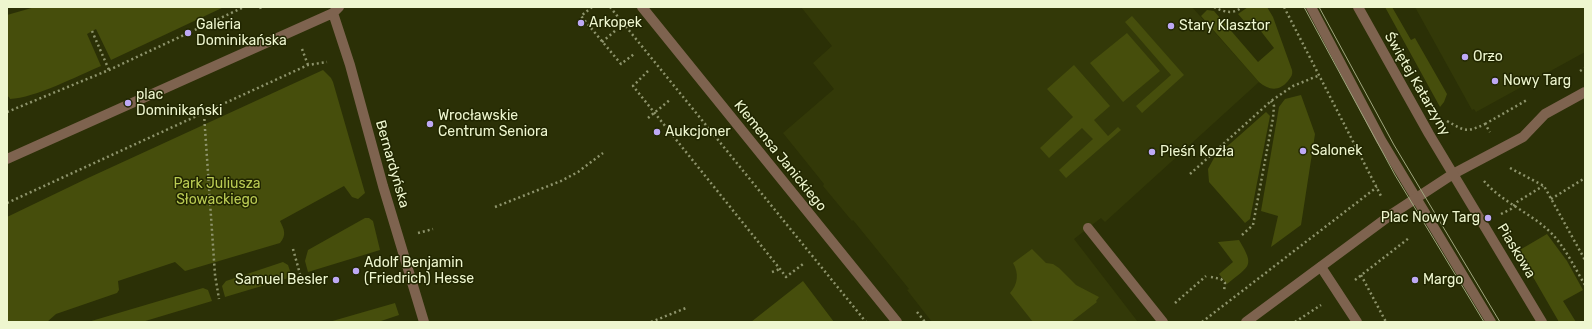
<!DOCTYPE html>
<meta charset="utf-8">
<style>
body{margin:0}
#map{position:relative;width:1592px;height:329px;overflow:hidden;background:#2b3006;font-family:Rubik,sans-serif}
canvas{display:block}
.frame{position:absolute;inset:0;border:8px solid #eef6cf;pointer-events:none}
</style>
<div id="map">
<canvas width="1592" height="329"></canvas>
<div class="frame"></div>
</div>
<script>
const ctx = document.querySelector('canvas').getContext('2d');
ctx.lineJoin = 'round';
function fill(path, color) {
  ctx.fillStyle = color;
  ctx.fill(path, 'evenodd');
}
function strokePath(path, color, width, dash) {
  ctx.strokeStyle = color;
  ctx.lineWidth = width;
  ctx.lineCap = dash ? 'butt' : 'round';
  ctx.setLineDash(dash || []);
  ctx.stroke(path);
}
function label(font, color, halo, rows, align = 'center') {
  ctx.font = font + ' Rubik,sans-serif';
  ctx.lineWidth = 3;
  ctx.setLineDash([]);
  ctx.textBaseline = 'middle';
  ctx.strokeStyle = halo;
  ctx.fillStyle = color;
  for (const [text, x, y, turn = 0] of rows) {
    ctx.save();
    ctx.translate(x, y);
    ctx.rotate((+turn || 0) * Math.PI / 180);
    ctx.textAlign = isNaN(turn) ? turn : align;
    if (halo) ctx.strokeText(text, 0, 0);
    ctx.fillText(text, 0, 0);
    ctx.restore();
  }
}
const built = new Path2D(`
 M 801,7 L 1192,7 L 1259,82 L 1105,222 L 1101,218 L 1074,239 L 1138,322 L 932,322 L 907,290 L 909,289 L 853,220 L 852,221 L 823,186 L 824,184 L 783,133 L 834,89 L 813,63 L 832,46 Z
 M 1415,7 L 1585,7 L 1585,52 L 1476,112 L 1474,109 L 1472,110 Z`);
const green = new Path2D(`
 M 35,7 L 224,7 L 111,60 L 96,29 L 87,34 L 101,66 C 77,76 35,98 10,99 L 9,97 L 7,96 L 7,15 Z
 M 1248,7 L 1267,7 L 1273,17 L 1292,70 C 1293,75 1291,77 1288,81 C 1279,92 1268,90 1259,82 L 1201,16 L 1207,10 L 1214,11 L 1258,62 L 1274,48 L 1256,25 L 1251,29 L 1238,14 Z
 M 1385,7 L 1392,7 L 1411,40 L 1415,38 L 1447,94 L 1444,102 L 1440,107 Z
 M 1132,16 L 1184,75 L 1142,113 L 1136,106 L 1171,75 L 1125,22 Z
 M 1127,33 L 1160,71 L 1123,102 L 1090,63 Z
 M 1074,65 L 1110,106 L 1094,120 L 1108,136 L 1118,127 L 1121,130 L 1066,178 L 1059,170 L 1093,139 L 1082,128 L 1049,158 L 1040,148 L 1073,117 L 1047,89 Z
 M 323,70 L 331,78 L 333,82 L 365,193 L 358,199 L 352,197 L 344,186 L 280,221 C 284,229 287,235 280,243 L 185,271 L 175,262 L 118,281 L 119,290 L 117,293 L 56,314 L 47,322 L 7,322 L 7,217 L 88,178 Z
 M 1301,95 L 1315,134 L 1301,225 L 1271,247 L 1278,216 L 1261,211 L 1279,107 L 1285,99 Z
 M 1266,112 L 1270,116 L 1250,219 L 1245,223 L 1209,182 L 1208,169 L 1214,158 Z
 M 365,218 L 369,218 L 373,221 L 380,250 L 308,272 L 305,261 L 308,250 Z
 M 1547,234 L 1567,261 L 1583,290 L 1563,301 L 1576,322 L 1559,322 L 1518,251 Z
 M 1239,240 C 1255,267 1250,265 1227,284 L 1219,274 L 1233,262 L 1218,242 Z
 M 1032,249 L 1046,263 L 1053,264 L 1059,268 L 1076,285 L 1099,297 L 1096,301 L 1097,302 L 1071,322 L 1033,322 L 1010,293 C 1018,284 1019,273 1013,263 Z
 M 283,262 L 288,265 L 292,277 L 225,297 L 222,286 L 226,281 Z
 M 803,281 L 834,322 L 751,322 Z
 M 203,288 L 208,290 L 212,301 L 142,322 L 88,322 Z
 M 395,303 L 399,315 L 378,322 L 329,322 Z`);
const path = new Path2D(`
 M 260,7 L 261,9
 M 592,7 L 581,16 L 621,64 L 634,54
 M 610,7 L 866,322
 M 1214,7 C 1224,12 1233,15 1242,7
 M 1284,7 L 1381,196
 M 92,31 L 109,70
 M 602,42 L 615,31
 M 302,49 L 308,65
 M 648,71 L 633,86 L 780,269 L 786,277 L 803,264
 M 1580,71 L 1585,68
 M 7,112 L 109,70 L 244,7
 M 204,114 L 215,275 L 219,299
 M 648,118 L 671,99
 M 1447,121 C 1465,131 1466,133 1485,124 L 1490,132
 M 1485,124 L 1527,100
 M 1510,168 L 1544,186 L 1585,260
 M 1190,174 L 1271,101 L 1293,86 L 1320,75
 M 1484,181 C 1501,201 1528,212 1547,229 C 1564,244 1574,267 1585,285
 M 1551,199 L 1585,178
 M 7,203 L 308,65 L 327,62
 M 495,207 L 561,181 L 578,172 L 603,153
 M 1501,214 L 1511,209 L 1517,202 L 1543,186
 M 418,233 L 433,229
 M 1242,235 L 1253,225 L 1273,118 L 1274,106 L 1271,101
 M 293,249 L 300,274
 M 772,272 L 780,269
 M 1361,275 L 1386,322
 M 1211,277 L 1221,279 L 1225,283 L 1224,291
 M 1355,280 L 1409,238
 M 1175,303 L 1206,276
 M 917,312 L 925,322
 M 651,322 L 686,308
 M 1202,322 L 1377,187
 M 1295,322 L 1321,305`);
const service = new Path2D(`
 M 1311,7 L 1381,140 L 1491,322
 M 1088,228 L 1163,322`);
const minor = new Path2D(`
 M 333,13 L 350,65 L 383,186 L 424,322
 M 7,159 L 333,13 L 339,7
 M 1453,174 L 1523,137 L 1545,114 L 1585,92
 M 1321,267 L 1357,322`);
const tertiary = new Path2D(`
 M 642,7 L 897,322
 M 1358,7 L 1429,134 L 1542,322
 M 1246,322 L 1392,214 L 1453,174`);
const tram = new Path2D(`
 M 1304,7 L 1395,175 L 1484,322
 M 1319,7 L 1394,145 L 1500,322`);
const markers = [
 [581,23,4,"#bea9f5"],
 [1171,26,4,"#bea9f5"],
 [188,33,4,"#bea9f5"],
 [1465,57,4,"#bea9f5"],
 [1495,81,4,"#bea9f5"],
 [128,103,4,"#bea9f5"],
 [430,124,4,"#bea9f5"],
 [657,132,4,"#bea9f5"],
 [1303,151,4,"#bea9f5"],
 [1152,152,4,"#bea9f5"],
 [1488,218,4,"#bea9f5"],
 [356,271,4,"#bea9f5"],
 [336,280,4,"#bea9f5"],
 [1415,280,4,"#bea9f5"]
];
const poiNames = [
 ["Arkopek",589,23],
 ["Galeria",196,25],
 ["Dominikańska",196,41],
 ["Stary Klasztor",1179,26],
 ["Orƶo",1473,57],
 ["Nowy Targ",1503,81],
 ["plac",136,95],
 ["Dominikański",136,111],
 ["Wrocławskie",438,116],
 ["Centrum Seniora",438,132],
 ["Aukcjoner",665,132],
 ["Salonek",1311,151],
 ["Pieśń Kozła",1160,152],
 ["Plac Nowy Targ",1480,218,"right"],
 ["Adolf Benjamin",364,263],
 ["(Friedrich) Hesse",364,279],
 ["Samuel Besler",328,280,"right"],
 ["Margo",1423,280]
];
const streetNames = [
 ["Świętej Katarzyny",1417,84,60],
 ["Klemensa Janickiego",780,156,51],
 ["Bernardyńska",392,164,74],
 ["Piaskowa",1516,251,59]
];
const parkNames = [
 ["Park Juliusza",217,184],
 ["Słowackiego",217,200]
];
fill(built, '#333908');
fill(green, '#464e0c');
strokePath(path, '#8e946c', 2.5, [2, 3]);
strokePath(service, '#7e634f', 10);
strokePath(minor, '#7e634f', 10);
strokePath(tertiary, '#7e634f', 10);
strokePath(tram, '#a0a77f', 1);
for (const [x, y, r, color] of markers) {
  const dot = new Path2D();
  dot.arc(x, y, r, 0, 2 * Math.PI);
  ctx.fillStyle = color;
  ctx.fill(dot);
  strokePath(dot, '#212600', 1.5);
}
label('14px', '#eef6cf', '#212600', poiNames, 'left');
label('14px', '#eef6cf', '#212600', streetNames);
label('14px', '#bacb53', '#212600', parkNames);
</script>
